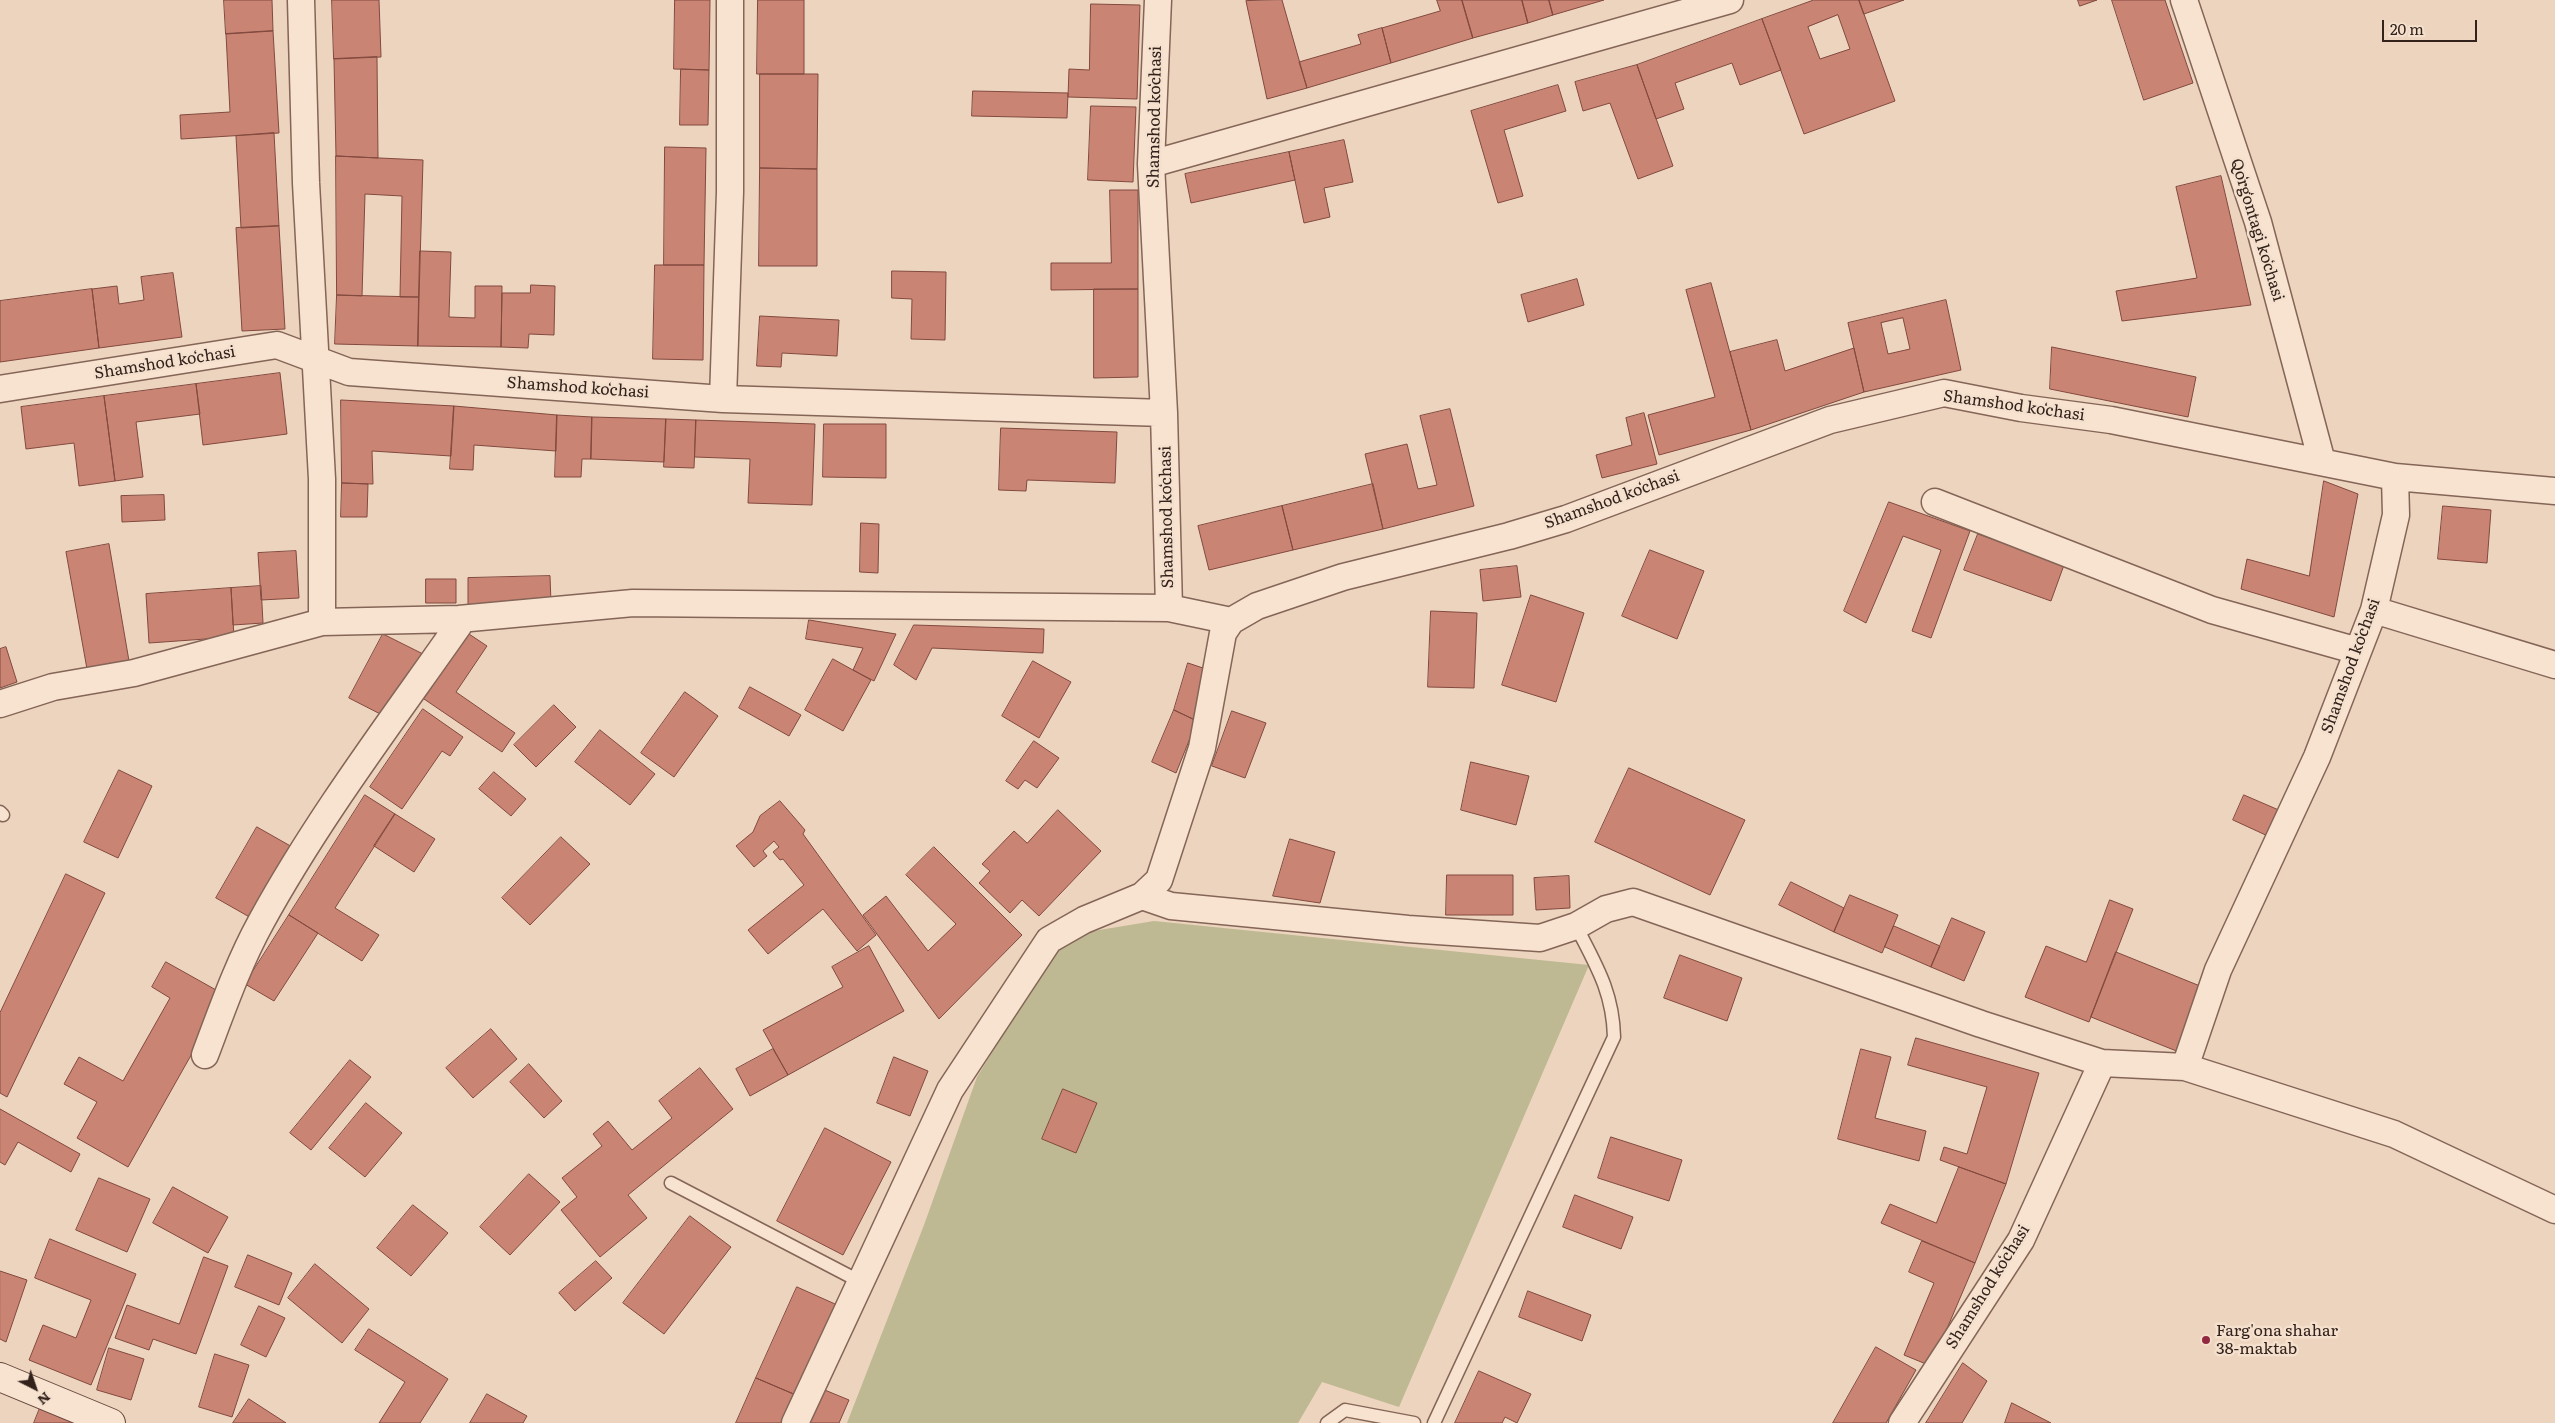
<!DOCTYPE html>
<meta charset="utf-8">
<style>
body{margin:0}
#map{position:relative;width:2555px;height:1423px;overflow:hidden;background:#ecd4be;font-family:Literata,serif}
canvas{display:block}
.north{position:absolute;left:10px;top:1363px;width:50px;height:50px;-webkit-text-stroke:4px #f4e0cd;paint-order:stroke;rotate:139deg;font-size:14px;font-weight:700;line-height:20px;text-align:center;color:#33221c}
.north::after{content:'';display:block;margin:auto;width:18px;height:22px;background:#33221c;clip-path:polygon(50% 0,100% 100%,50% 72%,0 100%)}
.scale{position:absolute;left:2382px;top:20px;width:95px;height:22px;box-sizing:border-box;border:2px solid #33221c;border-top:0;padding-left:6px;font-size:15px;line-height:18px;white-space:nowrap;color:#33221c;-webkit-text-stroke:4px #f4e0cd;paint-order:stroke}
</style>
<div id="map">
<canvas width="2555" height="1423"></canvas>
<div class="north">N</div>
<div class="scale">20 m</div>
</div>
<script>
const ctx = document.querySelector('canvas').getContext('2d');
ctx.lineJoin = 'round';
function fill(path, color) {
  ctx.fillStyle = color;
  ctx.fill(path, 'evenodd');
}
function strokePath(path, color, width, dash) {
  ctx.strokeStyle = color;
  ctx.lineWidth = width;
  ctx.lineCap = dash ? 'butt' : 'round';
  ctx.setLineDash(dash || []);
  ctx.stroke(path);
}
function label(font, color, halo, rows, align = 'center') {
  ctx.font = font + ' Literata,serif';
  ctx.lineWidth = 5;
  ctx.setLineDash([]);
  ctx.textBaseline = 'middle';
  ctx.strokeStyle = halo;
  ctx.fillStyle = color;
  for (const [text, x, y, turn = 0] of rows) {
    ctx.save();
    ctx.translate(x, y);
    ctx.rotate((+turn || 0) * Math.PI / 180);
    ctx.textAlign = isNaN(turn) ? turn : align;
    if (halo) ctx.strokeText(text, 0, 0);
    ctx.fillText(text, 0, 0);
    ctx.restore();
  }
}
const cemetery = new Path2D(`
 M 1154,921 L 1589,965 L 1399,1407 L 1322,1382 L 1298,1423 L 847,1423 L 924,1225 L 977,1077 L 1052,954 L 1087,932 Z`);
const building = new Path2D(`
 M 224,0 L 272,0 L 273,31 L 226,34 Z
 M 332,0 L 379,0 L 381,57 L 334,59 Z
 M 675,0 L 710,0 L 709,70 L 674,69 Z
 M 758,0 L 804,0 L 804,74 L 757,74 Z
 M 1282,0 L 1307,88 L 1267,99 L 1246,1 Z
 M 1437,0 L 1462,0 L 1473,38 L 1391,63 L 1382,28 L 1440,11 Z
 M 1462,0 L 1522,0 L 1528,23 L 1473,38 Z
 M 1522,0 L 1549,0 L 1553,15 L 1528,23 Z
 M 1549,0 L 1604,0 L 1553,15 Z
 M 1814,0 L 1859,0 L 1895,101 L 1804,134 L 1762,19 ZM 1838,15 L 1850,49 L 1820,59 L 1808,27 Z
 M 1859,0 L 1904,0 L 1864,14 Z
 M 2078,0 L 2097,0 L 2080,6 Z
 M 2112,0 L 2165,0 L 2193,83 L 2144,100 Z
 M 1091,4 L 1140,5 L 1137,99 L 1068,97 L 1069,69 L 1089,70 Z
 M 1762,19 L 1781,70 L 1740,85 L 1732,63 L 1675,83 L 1684,109 L 1656,119 L 1637,65 Z
 M 1382,28 L 1391,63 L 1307,88 L 1299,62 L 1361,44 L 1358,35 Z
 M 273,31 L 279,133 L 181,139 L 180,115 L 230,112 L 226,34 Z
 M 377,57 L 378,158 L 336,156 L 334,59 Z
 M 1637,65 L 1673,166 L 1638,179 L 1610,103 L 1583,111 L 1575,82 Z
 M 681,69 L 709,70 L 708,125 L 680,125 Z
 M 760,74 L 818,74 L 817,169 L 760,168 Z
 M 1558,85 L 1566,111 L 1504,130 L 1523,196 L 1498,203 L 1471,111 Z
 M 973,91 L 1068,93 L 1067,118 L 972,116 Z
 M 1091,106 L 1136,107 L 1133,182 L 1088,180 Z
 M 274,133 L 279,226 L 241,228 L 236,136 Z
 M 1344,140 L 1353,182 L 1324,188 L 1330,217 L 1304,223 L 1289,152 Z
 M 665,147 L 706,148 L 704,265 L 664,265 Z
 M 1289,152 L 1295,180 L 1191,203 L 1185,174 Z
 M 336,156 L 423,160 L 419,297 L 400,297 L 402,196 L 365,194 L 362,296 L 337,295 Z
 M 760,168 L 817,169 L 817,266 L 759,266 Z
 M 2221,176 L 2251,305 L 2122,321 L 2116,291 L 2197,278 L 2176,187 Z
 M 1110,190 L 1138,190 L 1138,289 L 1051,290 L 1051,263 L 1111,263 Z
 M 279,226 L 285,329 L 242,331 L 236,228 Z
 M 420,251 L 451,252 L 449,317 L 475,318 L 475,286 L 502,286 L 501,347 L 418,346 Z
 M 655,265 L 704,265 L 703,360 L 653,359 Z
 M 892,271 L 946,272 L 945,340 L 911,339 L 912,299 L 892,298 Z
 M 173,273 L 182,337 L 99,348 L 92,289 L 117,286 L 119,304 L 144,300 L 141,277 Z
 M 1577,279 L 1584,305 L 1528,322 L 1521,295 Z
 M 1711,283 L 1751,430 L 1659,455 L 1648,415 L 1715,397 L 1686,290 Z
 M 531,285 L 555,286 L 554,335 L 529,334 L 528,348 L 501,347 L 502,293 L 530,293 Z
 M 92,289 L 99,348 L 0,362 L 0,301 Z
 M 1094,289 L 1138,289 L 1138,377 L 1094,378 Z
 M 337,295 L 419,297 L 418,346 L 335,344 Z
 M 1946,300 L 1961,370 L 1864,392 L 1848,323 ZM 1903,318 L 1910,349 L 1888,354 L 1881,323 Z
 M 760,316 L 839,320 L 837,356 L 782,353 L 781,367 L 757,366 Z
 M 1777,340 L 1785,371 L 1854,348 L 1864,392 L 1751,430 L 1730,352 Z
 M 2052,347 L 2196,377 L 2188,417 L 2050,389 Z
 M 280,373 L 287,434 L 203,445 L 196,384 Z
 M 196,384 L 200,414 L 136,422 L 143,477 L 115,481 L 104,396 Z
 M 104,396 L 115,481 L 79,486 L 74,443 L 26,449 L 21,407 Z
 M 341,400 L 454,406 L 451,456 L 372,451 L 373,484 L 342,483 Z
 M 454,406 L 557,415 L 556,451 L 474,445 L 473,470 L 450,469 Z
 M 1450,409 L 1474,506 L 1383,529 L 1365,454 L 1407,444 L 1418,489 L 1437,485 L 1420,416 Z
 M 1644,413 L 1657,464 L 1602,478 L 1596,455 L 1632,445 L 1626,418 Z
 M 557,415 L 592,417 L 591,459 L 582,459 L 581,477 L 555,477 Z
 M 592,417 L 666,419 L 664,462 L 591,459 Z
 M 666,419 L 696,420 L 694,468 L 664,467 Z
 M 696,420 L 815,424 L 812,505 L 748,503 L 750,459 L 695,457 Z
 M 824,424 L 886,424 L 886,478 L 823,477 Z
 M 1001,428 L 1117,432 L 1115,483 L 1027,480 L 1026,491 L 999,490 Z
 M 2324,481 L 2358,494 L 2334,617 L 2241,589 L 2247,559 L 2309,576 Z
 M 342,483 L 368,484 L 367,517 L 341,517 Z
 M 1373,484 L 1383,529 L 1293,550 L 1282,506 Z
 M 164,495 L 165,520 L 122,522 L 121,496 Z
 M 1889,502 L 1970,531 L 1931,638 L 1912,631 L 1941,550 L 1903,536 L 1866,623 L 1844,611 Z
 M 1282,506 L 1293,550 L 1209,570 L 1198,526 Z
 M 2443,506 L 2491,510 L 2487,563 L 2438,559 Z
 M 861,523 L 879,524 L 878,573 L 860,572 Z
 M 1978,534 L 2064,565 L 2051,601 L 1964,570 Z
 M 109,544 L 129,661 L 87,669 L 66,552 Z
 M 1650,550 L 1704,571 L 1677,639 L 1622,616 Z
 M 296,551 L 299,598 L 261,600 L 258,553 Z
 M 1517,566 L 1521,597 L 1483,601 L 1480,570 Z
 M 550,576 L 551,603 L 468,605 L 468,578 Z
 M 426,579 L 456,579 L 456,603 L 426,603 Z
 M 261,586 L 263,623 L 233,625 L 231,588 Z
 M 231,588 L 234,637 L 149,643 L 146,594 Z
 M 1531,595 L 1584,613 L 1556,702 L 1502,685 Z
 M 1431,611 L 1477,613 L 1474,688 L 1428,687 Z
 M 809,620 L 896,634 L 874,681 L 853,670 L 863,648 L 806,639 Z
 M 914,625 L 1044,629 L 1043,653 L 932,648 L 916,680 L 894,665 Z
 M 383,634 L 425,655 L 392,720 L 349,698 Z
 M 469,634 L 487,646 L 456,692 L 515,733 L 502,752 L 424,699 Z
 M 6,647 L 17,682 L 0,688 L 0,649 Z
 M 833,659 L 871,680 L 843,731 L 805,710 Z
 M 1033,661 L 1071,682 L 1039,738 L 1002,716 Z
 M 1188,663 L 1212,671 L 1197,721 L 1174,710 Z
 M 750,687 L 801,715 L 789,736 L 739,708 Z
 M 685,692 L 718,716 L 674,777 L 641,753 Z
 M 554,705 L 576,727 L 536,767 L 514,745 Z
 M 423,709 L 463,737 L 450,756 L 442,751 L 402,809 L 370,787 Z
 M 1174,710 L 1197,721 L 1176,773 L 1152,762 Z
 M 1232,711 L 1266,723 L 1245,778 L 1212,766 Z
 M 600,730 L 655,774 L 630,805 L 575,762 Z
 M 1034,741 L 1059,758 L 1037,788 L 1025,780 L 1018,789 L 1006,781 Z
 M 1471,762 L 1529,776 L 1516,825 L 1461,810 Z
 M 1629,768 L 1745,820 L 1710,895 L 1595,842 Z
 M 119,770 L 152,786 L 118,858 L 84,842 Z
 M 494,772 L 526,799 L 511,816 L 479,789 Z
 M 365,795 L 395,814 L 335,908 L 379,935 L 362,961 L 289,915 Z
 M 2244,795 L 2281,811 L 2270,837 L 2233,820 Z
 M 780,801 L 805,830 L 803,834 L 876,935 L 857,951 L 823,909 L 768,954 L 748,930 L 804,885 L 783,859 L 780,860 L 773,852 L 779,847 L 774,841 L 763,851 L 767,856 L 754,867 L 736,846 L 753,832 L 760,816 Z
 M 1058,810 L 1101,851 L 1039,916 L 1022,900 L 1010,913 L 979,883 L 990,871 L 982,864 L 1014,831 L 1027,843 Z
 M 395,814 L 435,839 L 414,872 L 374,846 Z
 M 257,827 L 294,848 L 253,919 L 216,898 Z
 M 561,837 L 590,864 L 530,925 L 502,898 Z
 M 1290,839 L 1335,852 L 1320,903 L 1273,896 Z
 M 934,847 L 1022,935 L 939,1019 L 863,915 L 886,896 L 928,951 L 956,924 L 906,875 Z
 M 66,874 L 105,893 L 7,1097 L 0,1093 L 0,1013 Z
 M 1447,875 L 1513,875 L 1513,915 L 1446,915 Z
 M 1569,876 L 1570,908 L 1536,910 L 1534,878 Z
 M 1791,882 L 1844,908 L 1834,932 L 1779,905 Z
 M 1850,895 L 1898,915 L 1882,953 L 1834,932 Z
 M 2110,900 L 2133,909 L 2089,1022 L 2025,997 L 2046,946 L 2086,962 Z
 M 289,915 L 318,933 L 274,1001 L 245,984 Z
 M 1952,918 L 1985,932 L 1964,981 L 1931,967 Z
 M 1894,926 L 1940,946 L 1931,967 L 1885,947 Z
 M 869,946 L 904,1011 L 788,1075 L 763,1030 L 843,987 L 832,967 Z
 M 2116,952 L 2205,988 L 2179,1052 L 2091,1017 Z
 M 1680,955 L 1742,978 L 1727,1021 L 1664,998 Z
 M 166,962 L 225,995 L 128,1167 L 77,1138 L 97,1102 L 64,1084 L 79,1057 L 123,1081 L 170,998 L 152,987 Z
 M 491,1029 L 517,1059 L 473,1098 L 446,1068 Z
 M 1916,1038 L 2039,1073 L 2006,1184 L 1940,1160 L 1944,1147 L 1967,1154 L 1987,1087 L 1908,1065 Z
 M 773,1049 L 788,1075 L 750,1096 L 736,1069 Z
 M 1861,1049 L 1891,1057 L 1875,1118 L 1926,1131 L 1919,1161 L 1838,1139 Z
 M 894,1057 L 928,1071 L 910,1116 L 877,1103 Z
 M 350,1060 L 371,1077 L 311,1150 L 290,1133 Z
 M 529,1064 L 562,1101 L 544,1118 L 510,1082 Z
 M 700,1068 L 733,1109 L 628,1195 L 647,1218 L 600,1257 L 561,1210 L 577,1197 L 562,1178 L 602,1146 L 593,1134 L 608,1121 L 632,1150 L 672,1118 L 659,1101 Z
 M 1063,1089 L 1097,1103 L 1076,1153 L 1042,1139 Z
 M 366,1103 L 402,1133 L 365,1177 L 329,1148 Z
 M 0,1109 L 80,1154 L 71,1172 L 18,1142 L 5,1165 L 0,1162 Z
 M 825,1128 L 891,1162 L 843,1255 L 777,1221 Z
 M 1611,1137 L 1682,1160 L 1669,1201 L 1598,1178 Z
 M 1959,1167 L 2006,1184 L 1975,1263 L 1881,1223 L 1890,1204 L 1936,1223 Z
 M 529,1174 L 560,1202 L 510,1255 L 480,1227 Z
 M 99,1178 L 150,1199 L 127,1252 L 76,1230 Z
 M 173,1187 L 228,1217 L 208,1253 L 153,1223 Z
 M 1575,1195 L 1633,1217 L 1621,1249 L 1563,1227 Z
 M 413,1205 L 448,1233 L 411,1276 L 377,1248 Z
 M 690,1216 L 731,1247 L 664,1334 L 623,1303 Z
 M 50,1239 L 136,1274 L 91,1385 L 29,1360 L 43,1325 L 76,1338 L 91,1300 L 35,1278 Z
 M 1922,1241 L 1975,1263 L 1931,1366 L 1904,1355 L 1934,1283 L 1909,1272 Z
 M 248,1255 L 292,1273 L 279,1305 L 235,1287 Z
 M 204,1257 L 228,1266 L 196,1354 L 153,1339 L 149,1350 L 115,1338 L 127,1305 L 179,1324 Z
 M 596,1261 L 612,1278 L 575,1311 L 559,1293 Z
 M 315,1264 L 369,1309 L 342,1343 L 288,1298 Z
 M 0,1271 L 27,1280 L 6,1342 L 0,1339 Z
 M 797,1287 L 844,1308 L 803,1398 L 756,1378 Z
 M 1528,1291 L 1591,1315 L 1582,1341 L 1519,1317 Z
 M 259,1306 L 285,1318 L 266,1357 L 241,1345 Z
 M 369,1329 L 448,1379 L 420,1423 L 379,1423 L 405,1382 L 355,1350 Z
 M 1876,1347 L 1916,1370 L 1886,1423 L 1833,1423 Z
 M 109,1348 L 144,1359 L 131,1400 L 97,1390 Z
 M 215,1354 L 249,1365 L 232,1417 L 199,1407 Z
 M 1963,1363 L 1987,1381 L 1962,1423 L 1926,1423 Z
 M 1479,1371 L 1531,1394 L 1517,1423 L 1505,1417 L 1502,1423 L 1455,1423 Z
 M 756,1378 L 803,1398 L 792,1423 L 736,1423 Z
 M 815,1386 L 849,1400 L 839,1423 L 799,1423 Z
 M 487,1394 L 527,1416 L 523,1423 L 470,1423 Z
 M 249,1399 L 286,1423 L 233,1423 Z
 M 2012,1403 L 2051,1423 L 2005,1423 Z
 M 40,1408 L 78,1423 L 34,1423 Z`);
const lane = new Path2D(`
 M 0,812 L 3,815
 M 671,1183 L 861,1282
 M 1327,1423 L 1345,1410 L 1414,1423
 M 1434,1423 L 1614,1037 C 1613,992 1596,965 1576,926`);
const street = new Path2D(`
 M 301,0 L 306,183 L 322,479 L 322,622
 M 1158,0 L 1151,164 L 1164,413 L 1169,608 L 1231,621 L 1257,606 L 1343,577 L 1509,536 L 1566,519 L 1830,420 L 1944,393 L 2021,408 L 2111,420 L 2395,477 L 2396,515 L 2374,610 L 2317,757 L 2218,970 L 2185,1067
 M 2184,0 L 2258,222 L 2322,462
 M 1151,164 L 1730,0
 M 0,389 L 277,345 L 349,372 L 723,399 L 1164,413
 M 723,399 L 730,192 L 730,0
 M 2395,477 L 2555,491
 M 1935,502 L 2212,610 L 2358,651
 M 2374,610 L 2555,665
 M 0,704 L 53,687 L 134,673 L 322,622 L 459,619 L 633,603 L 1169,608
 M 1142,896 L 1171,906 L 1408,929 L 1540,938 L 1576,926 L 1606,909 L 1633,902 L 1981,1024 L 2102,1063 L 2185,1067 L 2394,1134 L 2555,1210
 M 205,1055 C 222,1010 238,964 261,922 C 319,816 394,718 463,619
 M 795,1423 L 950,1090 L 1049,940 L 1084,920 L 1142,896 L 1159,880 L 1202,748 L 1223,633 L 1231,621
 M 1902,1423 L 2021,1240 L 2102,1063`);
const secondary = new Path2D(`
 M 0,1377 L 111,1423`);
const markers = [
 [2206,1340,5,"#912941"]
];
const streetNames = [
 ["Shamshod koʻchasi",1155,117,-89],
 ["Qoʻrgʻontagi koʻchasi",2257,230,73],
 ["Shamshod koʻchasi",165,363,-9],
 ["Shamshod koʻchasi",578,388,4],
 ["Shamshod koʻchasi",2014,406,8],
 ["Shamshod koʻchasi",1612,500,-20],
 ["Shamshod koʻchasi",1167,517,-91],
 ["Shamshod koʻchasi",2351,666,-70],
 ["Shamshod koʻchasi",1988,1287,-58]
];
const poiNames = [
 ["Farg'ona shahar",2216,1331],
 ["38-maktab",2216,1349]
];
fill(cemetery, '#beb992');
fill(building, '#ca8474');
strokePath(building, '#82493e', 1);
strokePath(lane, '#846557', 15);
strokePath(street, '#846557', 29);
strokePath(secondary, '#65463b', 30);
strokePath(lane, '#f8e3d0', 12);
strokePath(street, '#f8e3d0', 26);
strokePath(secondary, '#f8e3d0', 28);
for (const [x, y, r, color] of markers) {
  const dot = new Path2D();
  dot.arc(x, y, r, 0, 2 * Math.PI);
  ctx.fillStyle = color;
  ctx.fill(dot);
  strokePath(dot, '#f4e0cd', 2);
}
label('16px', '#33221c', '#f4e0cd', streetNames);
label('16px', '#33221c', '#f4e0cd', poiNames, 'left');
</script>
